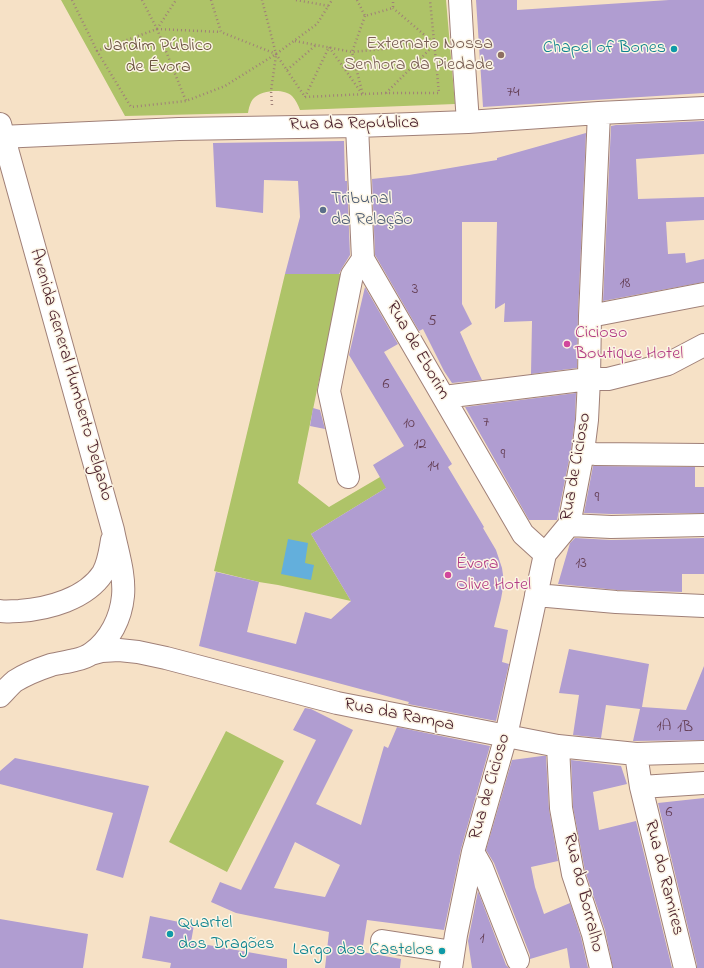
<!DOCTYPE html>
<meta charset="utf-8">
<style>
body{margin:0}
canvas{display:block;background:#f6e1c6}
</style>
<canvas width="704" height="968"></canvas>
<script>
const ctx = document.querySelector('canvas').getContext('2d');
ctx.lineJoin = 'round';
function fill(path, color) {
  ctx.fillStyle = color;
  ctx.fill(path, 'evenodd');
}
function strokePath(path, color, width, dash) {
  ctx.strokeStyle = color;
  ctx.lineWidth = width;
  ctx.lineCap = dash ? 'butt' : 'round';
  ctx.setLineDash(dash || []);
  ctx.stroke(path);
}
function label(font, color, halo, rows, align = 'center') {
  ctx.font = font + ' "Indie Flower",sans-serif';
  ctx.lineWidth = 3;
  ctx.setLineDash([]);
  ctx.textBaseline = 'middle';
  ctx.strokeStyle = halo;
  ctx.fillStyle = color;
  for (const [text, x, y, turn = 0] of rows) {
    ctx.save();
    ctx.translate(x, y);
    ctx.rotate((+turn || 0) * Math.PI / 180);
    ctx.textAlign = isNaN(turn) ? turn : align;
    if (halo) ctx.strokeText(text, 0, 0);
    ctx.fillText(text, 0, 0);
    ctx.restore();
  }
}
const green = new Path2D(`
 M 61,0 L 446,0 L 455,104 L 300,110 C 298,105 296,100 292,96 C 284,88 262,90 254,98 C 250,102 249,108 248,113 L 125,116 Z
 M 285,274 L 347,274 L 319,380 L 298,483 L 329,507 L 392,470 L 404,477 L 311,534 L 351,601 L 278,585 L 259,582 L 214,571 Z
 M 226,731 L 284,761 L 227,872 L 169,842 Z`);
const water = new Path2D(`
 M 288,539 L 308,543 L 305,563 L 314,565 L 311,580 L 281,574 Z`);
const building = new Path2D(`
 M 476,0 L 517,0 L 517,10 L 669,0 L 704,0 L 704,93 L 483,107 Z
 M 704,121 L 704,154 L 636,159 L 638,199 L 704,197 L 704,220 L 666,222 L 668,254 L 685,253 L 686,263 L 704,259 L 704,282 L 603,301 L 611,126 L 616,125 Z
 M 586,133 L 578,315 L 577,368 L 531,374 L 532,321 L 504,322 L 505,303 L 495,309 L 497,222 L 462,222 L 462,304 L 472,324 L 460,332 L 471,357 L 482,380 L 452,383 L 444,371 L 423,329 L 419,331 L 375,255 L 372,179 L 409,175 L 497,160 L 497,158 Z
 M 344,141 L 345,181 L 347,181 L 350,255 L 342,268 L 339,274 L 285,274 L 300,217 L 298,181 L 264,180 L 263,213 L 216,207 L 213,143 Z
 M 365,287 L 398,344 L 384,352 L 452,464 L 448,467 L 484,527 L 483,528 L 496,550 L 502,568 L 504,582 L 501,599 L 494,627 L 508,630 L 502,662 L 509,664 L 496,721 L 408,704 L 409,702 L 199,646 L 216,572 L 259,582 L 247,632 L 296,644 L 305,612 L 331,619 L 351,601 L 311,534 L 386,488 L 373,465 L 404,446 L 349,355 Z
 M 576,393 L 575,419 L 571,450 L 557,520 L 529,520 L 465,407 Z
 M 313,408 L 320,410 L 325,429 L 310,426 Z
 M 593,466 L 695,467 L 695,487 L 704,487 L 704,513 L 611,514 L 584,513 Z
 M 575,538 L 611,540 L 704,538 L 704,574 L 682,574 L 682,592 L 617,590 L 558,584 L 570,543 Z
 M 569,649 L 649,664 L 642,707 L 686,710 L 704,666 L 704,740 L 633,741 L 640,709 L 606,705 L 601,738 L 573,735 L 579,695 L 559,693 Z
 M 305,708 L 311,709 L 353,730 L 316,804 L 361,825 L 384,746 L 388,748 L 397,727 L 490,746 L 461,849 L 444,930 L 367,920 L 362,952 L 401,959 L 400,968 L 325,968 L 329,932 L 236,913 L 211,902 L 220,882 L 241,890 L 316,740 L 293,730 ZM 295,842 L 340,865 L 325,897 L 274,888 Z
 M 542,756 L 546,756 L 549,809 L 558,861 L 531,867 L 535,887 L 544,914 L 570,903 L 581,937 L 588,968 L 570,968 L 567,948 L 530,959 L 530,955 L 494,863 L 486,850 L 512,760 Z
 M 15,758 L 149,786 L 123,878 L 96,870 L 113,813 L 0,784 L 0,771 Z
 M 571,760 L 621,766 L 627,784 L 593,792 L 599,830 L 636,821 L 672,968 L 613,968 L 605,930 L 585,871 L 573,807 Z
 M 704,798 L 704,968 L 697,968 L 697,965 L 658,803 Z
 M 478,891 L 506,965 L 509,968 L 472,968 L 468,941 Z
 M 150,916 L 194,925 L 191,942 L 287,959 L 287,968 L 170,968 L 171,963 L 142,958 Z
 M 0,919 L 88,934 L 83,968 L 0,968 Z`);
const path = new Path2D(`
 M 72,0 L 97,51
 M 142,0 L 157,29 L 97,51 L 131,107 L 186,101
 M 211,0 L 221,32 L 276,54 L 262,0
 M 296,0 L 329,6
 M 357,0 L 365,16 L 393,8 L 393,0
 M 365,16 L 352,52 L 435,44
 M 157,29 L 186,101 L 225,86 L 276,54 L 317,24 L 332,0
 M 157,29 L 221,32
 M 157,29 L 176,0
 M 295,41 L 352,52 L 363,95 L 329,47 L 305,97
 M 276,54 L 305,97 L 386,93 L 439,93 L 430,0
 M 287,70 L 316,45
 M 386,93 L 435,44 L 393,8
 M 272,105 L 271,91 L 276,55`);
const minor = new Path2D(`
 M 460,0 L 463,51 L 468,122
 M 0,124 L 113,530 C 117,551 125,574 123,596 C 121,618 110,640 92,653 C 88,656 80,659 75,660 C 67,662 59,663 51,665 C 39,669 26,674 15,681 C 10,685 5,691 0,696
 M 357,126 L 363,259 L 523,534 L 545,554
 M 0,137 L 179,129 L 357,126 L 468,122 L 599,113 L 704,108
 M 590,316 L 704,294
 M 444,397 L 589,379 L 608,379 L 668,364 L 704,345
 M 583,452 L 595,454 L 704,455
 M 348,477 L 329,391 L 352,275 L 363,259
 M 569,525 L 611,527 L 704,525
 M 536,595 L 616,602 L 704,606
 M 0,611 C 6,612 12,611 19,611 C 48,609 86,599 103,573 C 109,562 110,551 112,540
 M 91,654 L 102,651 L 119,650 L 138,652 L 166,658 L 337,703 L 558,746 L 636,754 L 704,752
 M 558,746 L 561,808 L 573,874 L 593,934 L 601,968
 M 636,754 L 641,787 L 685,968
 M 641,787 L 704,783
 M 473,852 L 482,868 L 518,960
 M 382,941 L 453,952
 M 451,968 L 456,935 L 473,852 L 506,736 L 545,554 L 569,525 L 583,452 L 587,420 L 589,379 L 590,316 L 599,113`);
const markers = [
 [674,49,4,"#0f9aa8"],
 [501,55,4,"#8d6e63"],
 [323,210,4,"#5c6f8a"],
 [567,344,4,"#d1479c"],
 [448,575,4,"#d1479c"],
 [170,934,4,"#0f9aa8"],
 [442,951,4,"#0f9aa8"]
];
const numberNames = [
 ["74",513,93],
 ["18",625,284],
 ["3",415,290],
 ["5",432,322],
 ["6",386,385],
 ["7",486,423],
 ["10",409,424],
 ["12",420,445],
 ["9",503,455],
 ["14",433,467],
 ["9",597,498],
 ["13",581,564],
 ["1A",664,727],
 ["1B",685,728],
 ["6",669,813],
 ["1",482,939]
];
const educationNames = [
 ["Externato Nossa",493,45],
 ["Senhora da Piedade",493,66]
];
const parkNames = [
 ["Jardim Público",158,47],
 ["de Évora",158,68]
];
const cultureNames = [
 ["Chapel of Bones",666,49],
 ["Quartel",178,924,"left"],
 ["dos Dragões",178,945,"left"],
 ["Largo dos Castelos",434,951]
];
const streetNames = [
 ["Rua da República",354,125,-1],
 ["Rua de Eborim",417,351,60],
 ["Avenida General Humberto Delgado",70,375,74],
 ["Rua de Cicioso",577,467,-80],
 ["Rua da Rampa",399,716,11],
 ["Rua de Cicioso",491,787,-74],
 ["Rua do Ramires",663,878,76],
 ["Rua do Borralho",582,893,76]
];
const serviceNames = [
 ["Tribunal",331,200],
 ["da Relação",331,221]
];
const hotelNames = [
 ["Cicioso",575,334],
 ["Boutique Hotel",575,355],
 ["Évora",456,565],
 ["Olive Hotel",456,586]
];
fill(green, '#aec368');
fill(water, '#63afdc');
fill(building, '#b09dd1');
strokePath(minor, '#a08078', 24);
strokePath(path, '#a08078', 2.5, [1, 3]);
strokePath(minor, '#fff', 22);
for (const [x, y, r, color] of markers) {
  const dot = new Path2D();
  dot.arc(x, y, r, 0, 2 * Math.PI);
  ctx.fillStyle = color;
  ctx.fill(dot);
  strokePath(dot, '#fcf5e5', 1.5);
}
label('16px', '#643e54', null, numberNames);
label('18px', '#785e54', '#fcf5e5', educationNames, 'right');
label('18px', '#68503d', '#fcf5e5', parkNames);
label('18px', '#0d838f', '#fcf5e5', cultureNames, 'right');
label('18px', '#4a1f2b', '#fcf5e5', streetNames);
label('18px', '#4e5e75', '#fcf5e5', serviceNames, 'left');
label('18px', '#b23c85', '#fcf5e5', hotelNames, 'left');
</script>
